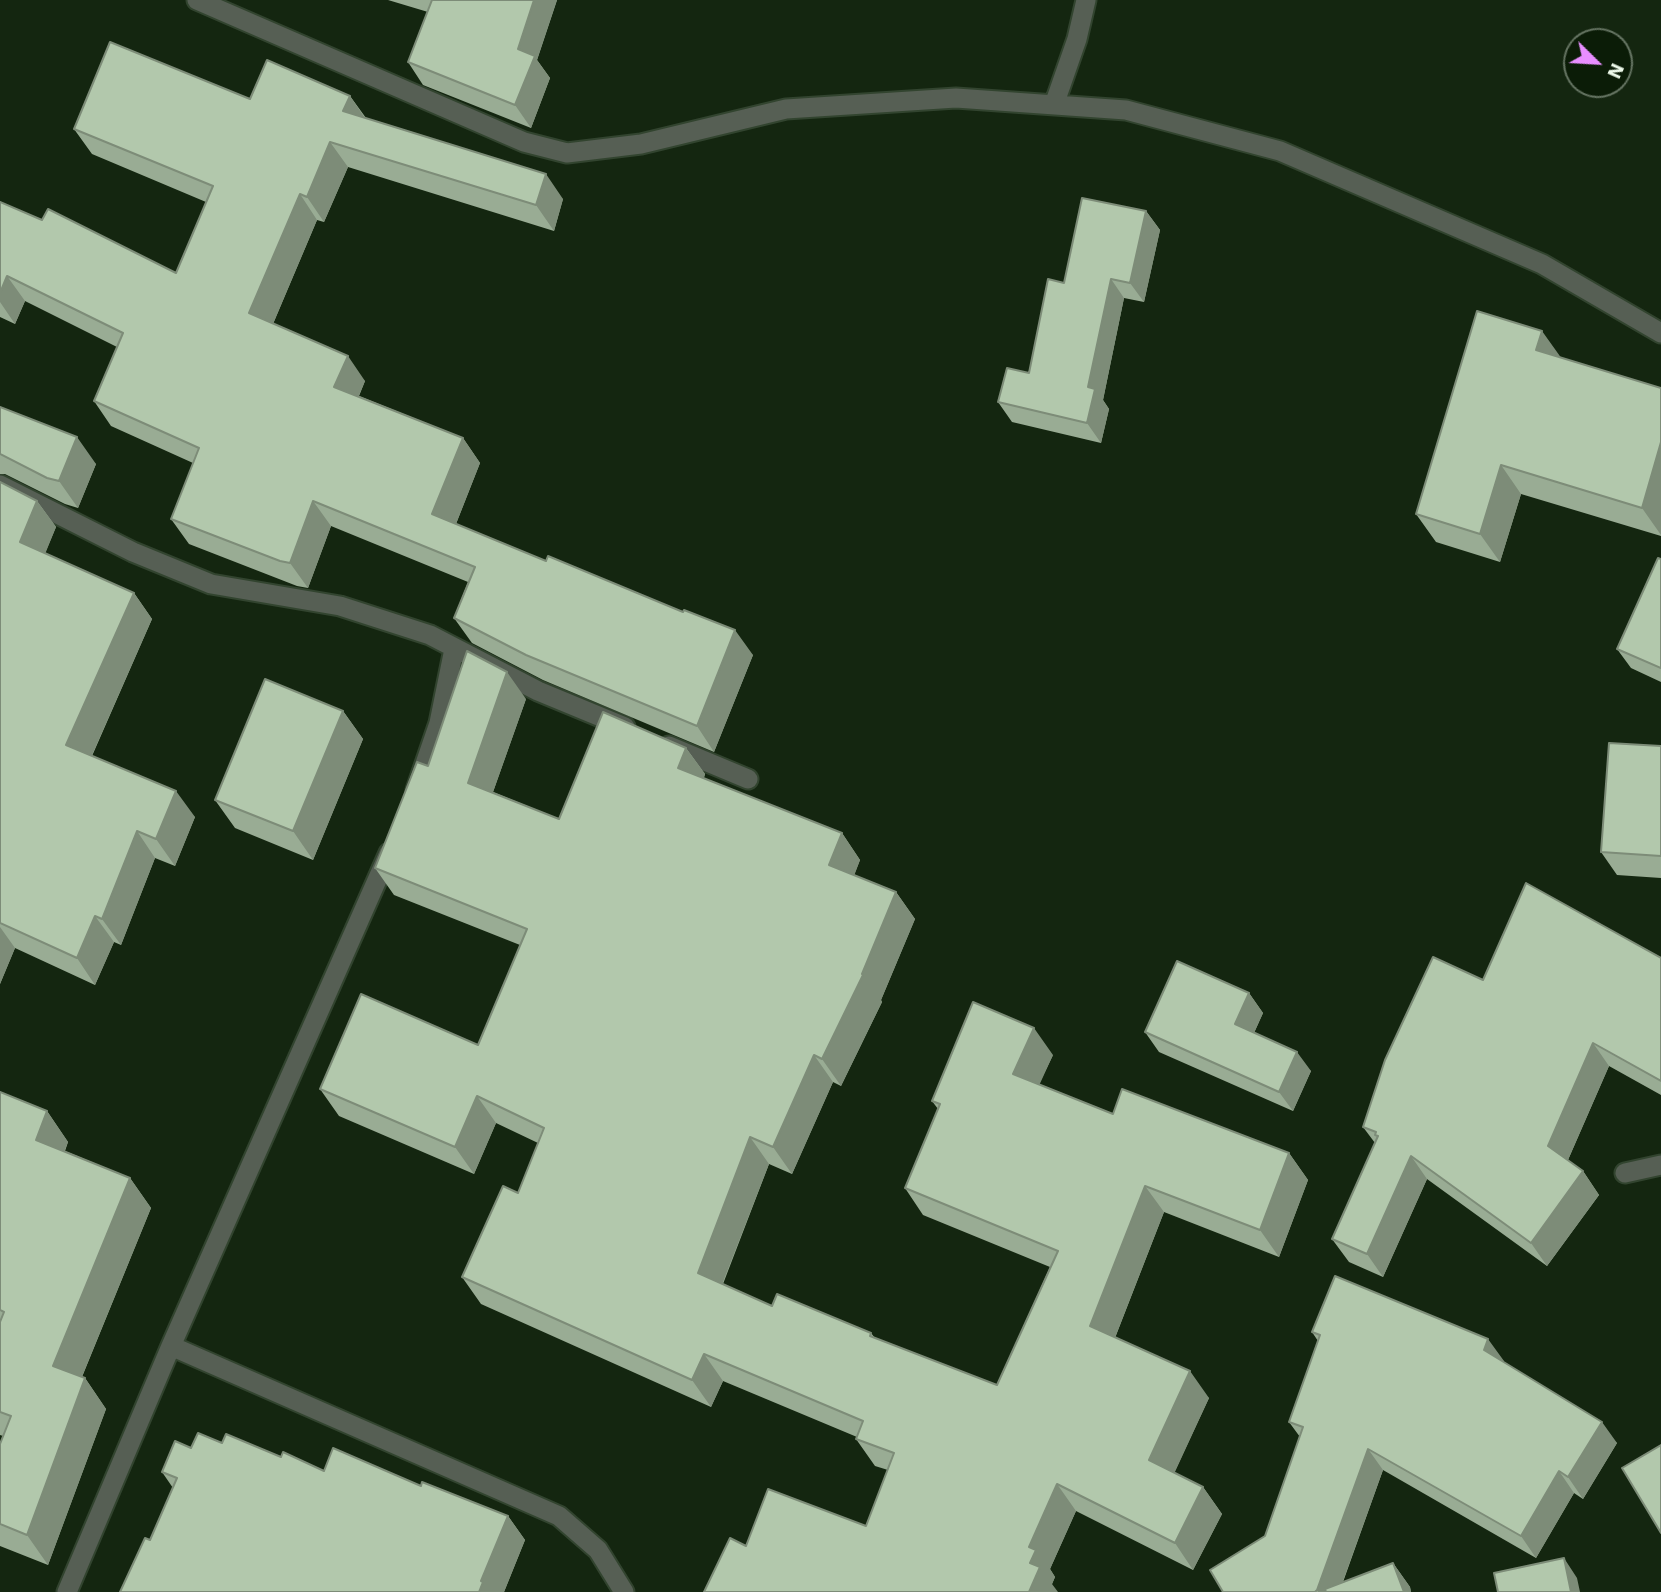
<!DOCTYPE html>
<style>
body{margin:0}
#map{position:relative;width:1661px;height:1592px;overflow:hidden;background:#142610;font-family:"Work Sans",sans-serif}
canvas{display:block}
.north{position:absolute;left:1563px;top:28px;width:70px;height:70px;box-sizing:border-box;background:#0b1c07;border:2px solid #657462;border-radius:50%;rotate:114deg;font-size:19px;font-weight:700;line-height:28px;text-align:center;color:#edf9ea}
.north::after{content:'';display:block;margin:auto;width:24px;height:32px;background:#e88eff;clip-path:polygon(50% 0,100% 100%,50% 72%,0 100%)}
</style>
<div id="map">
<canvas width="1661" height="1592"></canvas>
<div class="north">N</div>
</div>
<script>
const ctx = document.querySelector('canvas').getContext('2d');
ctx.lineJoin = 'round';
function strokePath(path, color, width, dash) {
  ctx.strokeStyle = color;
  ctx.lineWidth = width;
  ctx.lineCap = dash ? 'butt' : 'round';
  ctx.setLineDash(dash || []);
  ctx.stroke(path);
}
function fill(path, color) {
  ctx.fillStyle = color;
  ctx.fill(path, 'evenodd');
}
const minor = new Path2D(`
 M 197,0 L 524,142 L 567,153 L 641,144 L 786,109 L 956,98 L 1126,110 L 1280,151 L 1542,264 L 1661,333
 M 1054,105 L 1077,39 L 1086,0
 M 0,485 L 133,552 L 211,584 L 340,606 L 430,635 L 538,691 L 625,727
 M 669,746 L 748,779
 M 416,790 L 439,723 L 454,649
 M 1625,1173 L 1661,1165
 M 171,1346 L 559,1516 L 598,1550 L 624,1592
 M 67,1592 L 171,1346 L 389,853`);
const wall = new Path2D(`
 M 388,0 L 557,0 L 537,60 L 550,78 L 531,128 L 423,85 L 408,62 L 428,12 Z
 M 350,96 L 366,118 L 563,199 L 554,231 L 348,167 L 324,222 L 317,220 L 273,324 L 365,381 L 359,396 L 463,438 L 480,463 L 456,524 L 753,655 L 714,752 L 543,680 L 472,643 L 454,618 L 468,582 L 331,526 L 308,588 L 297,586 L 189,544 L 171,519 L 193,463 L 111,426 L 94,401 L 117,347 L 25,301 L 15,324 L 0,317 L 0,202 L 42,220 L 176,273 L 206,202 L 92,154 L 74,129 L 250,99 Z
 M 1146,211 L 1160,230 L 1144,302 L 1124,298 L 1103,400 L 1109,409 L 1101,443 L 1012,422 L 998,402 L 1029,373 L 1064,283 Z
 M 1561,358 L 1661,388 L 1661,536 L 1521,494 L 1500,562 L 1436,542 L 1416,514 Z
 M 0,407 L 96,464 L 78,508 L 65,504 L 5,474 L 0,474 Z
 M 0,482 L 37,501 L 56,527 L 45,553 L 134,593 L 152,619 L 92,756 L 195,817 L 175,866 L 155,858 L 121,945 L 114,942 L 95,985 L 15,948 L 0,984 Z
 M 1661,559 L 1661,682 L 1631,668 L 1617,649 Z
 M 526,699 L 493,792 L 559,819 L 686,748 L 705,774 L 704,778 L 842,833 L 860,860 L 854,875 L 896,892 L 915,919 L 881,1000 L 882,1002 L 841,1086 L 833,1082 L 792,1174 L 769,1164 L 723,1284 L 772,1306 L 871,1333 L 875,1338 L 997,1385 L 1050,1267 L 923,1215 L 905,1188 L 938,1109 L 932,1101 L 1053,1055 L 1039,1084 L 1113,1114 L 1289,1153 L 1308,1180 L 1279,1257 L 1164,1212 L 1115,1338 L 1209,1398 L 1174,1473 L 1203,1487 L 1222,1514 L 1193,1570 L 1076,1511 L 1050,1569 L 1055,1577 L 1052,1584 L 746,1546 L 866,1526 L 888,1470 L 875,1466 L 856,1439 L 857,1437 L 723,1381 L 711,1407 L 481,1304 L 462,1277 L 518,1193 L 538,1143 L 496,1123 L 474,1174 L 339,1116 L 320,1089 L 478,1045 L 520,945 L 394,895 L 375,868 L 428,766 Z
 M 343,711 L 363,739 L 313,860 L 235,828 L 215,800 Z
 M 1661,746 L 1661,878 L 1617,875 L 1601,852 Z
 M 1661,958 L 1661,1095 L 1609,1066 L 1568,1160 L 1583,1171 L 1599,1195 L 1547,1266 L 1427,1179 L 1383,1277 L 1349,1262 L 1332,1239 L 1375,1143 L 1363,1127 L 1483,980 Z
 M 1249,993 L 1263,1013 L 1254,1033 L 1311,1071 L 1293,1111 L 1159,1052 L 1145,1032 Z
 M 0,1092 L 47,1111 L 68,1142 L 65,1151 L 130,1178 L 151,1208 L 82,1377 L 85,1378 L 106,1409 L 48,1565 L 0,1546 L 0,1444 L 3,1436 L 0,1435 Z
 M 1312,1332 L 1504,1361 L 1503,1362 L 1617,1443 L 1583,1499 L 1574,1493 L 1536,1558 L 1383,1470 L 1343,1582 L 1393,1563 L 1410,1587 L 1411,1592 L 1223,1592 L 1265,1536 L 1300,1437 L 1289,1422 L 1318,1341 Z
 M 222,1443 L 281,1457 L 324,1471 L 421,1486 L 508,1516 L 525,1540 L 504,1592 L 120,1592 L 150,1540 L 173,1488 L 162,1472 L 191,1448 Z`);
const shadedWall = new Path2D(`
 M 534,0 L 557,0 L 537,60 L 550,78 L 531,128 L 515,105 L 518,49 Z
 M 350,96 L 367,121 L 343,111 Z
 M 330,142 L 348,167 L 324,222 L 307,197 Z
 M 546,174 L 563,199 L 554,231 L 536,205 Z
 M 300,194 L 317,220 L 267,338 L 249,313 Z
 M 1146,211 L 1160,230 L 1144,302 L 1130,283 Z
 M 7,276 L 25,301 L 15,324 L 0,302 L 0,293 Z
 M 1111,279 L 1124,298 L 1103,400 L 1109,409 L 1101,443 L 1087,423 L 1088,387 Z
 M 1542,331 L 1562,359 L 1536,350 Z
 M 348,356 L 365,381 L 352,412 L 334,387 Z
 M 77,437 L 96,464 L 78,508 L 59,481 Z
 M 463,438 L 480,463 L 450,539 L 432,514 Z
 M 1661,442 L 1661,535 L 1642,508 Z
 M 1501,465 L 1521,494 L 1500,562 L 1480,534 Z
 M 37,501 L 56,527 L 39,569 L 20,542 Z
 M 313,501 L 331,526 L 308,588 L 290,563 Z
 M 134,593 L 152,619 L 85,771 L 66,745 Z
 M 735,630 L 753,655 L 714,752 L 697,726 Z
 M 507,672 L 526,699 L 487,809 L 468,783 Z
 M 343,711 L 363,739 L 313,860 L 293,831 Z
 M 686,748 L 705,774 L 697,795 L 678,768 Z
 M 176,791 L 195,817 L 175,866 L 156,839 Z
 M 137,831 L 155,858 L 121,945 L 102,919 Z
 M 842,833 L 860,860 L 848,892 L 829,865 Z
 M 896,892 L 915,919 L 881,1000 L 882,1002 L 841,1086 L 822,1059 L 862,974 Z
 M 95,916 L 114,942 L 95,985 L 77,958 Z
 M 0,927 L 15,948 L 0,984 Z
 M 1249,993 L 1263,1013 L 1249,1044 L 1235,1024 Z
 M 1034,1028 L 1053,1055 L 1032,1101 L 1013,1074 Z
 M 1593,1043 L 1609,1066 L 1564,1169 L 1548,1146 Z
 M 1297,1052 L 1311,1071 L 1293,1111 L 1279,1092 Z
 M 814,1055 L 833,1082 L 792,1174 L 773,1147 Z
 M 477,1096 L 496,1123 L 474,1174 L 455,1147 Z
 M 47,1111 L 68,1142 L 57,1170 L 36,1140 Z
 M 750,1137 L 769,1164 L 716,1300 L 698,1273 Z
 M 1289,1153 L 1308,1180 L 1279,1257 L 1260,1230 Z
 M 1411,1156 L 1427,1179 L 1383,1277 L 1367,1254 Z
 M 1583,1171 L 1599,1195 L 1547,1266 L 1531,1243 Z
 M 130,1178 L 151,1208 L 74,1396 L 53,1366 Z
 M 1145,1186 L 1164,1212 L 1109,1353 L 1090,1326 Z
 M 1488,1339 L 1504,1361 L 1499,1371 L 1484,1350 Z
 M 704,1354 L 723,1381 L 711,1407 L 692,1380 Z
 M 1190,1371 L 1209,1398 L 1168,1487 L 1149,1460 Z
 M 85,1378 L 106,1409 L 48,1565 L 27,1535 Z
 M 1602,1422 L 1617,1443 L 1583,1499 L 1568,1477 Z
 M 1368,1449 L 1383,1470 L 1339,1592 L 1318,1592 L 1317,1590 Z
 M 1559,1471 L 1574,1493 L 1536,1558 L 1521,1536 Z
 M 1057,1484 L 1076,1511 L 1050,1569 L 1055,1577 L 1052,1584 L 1058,1592 L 1029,1592 L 1029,1547 Z
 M 1203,1487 L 1222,1514 L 1193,1570 L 1175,1543 Z
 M 508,1516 L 525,1540 L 504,1592 L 479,1592 L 481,1581 Z
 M 1564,1558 L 1577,1578 L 1580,1592 L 1571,1592 Z
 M 1393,1563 L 1410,1587 L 1411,1592 L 1404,1592 Z`);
const building = new Path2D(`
 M 432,0 L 534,0 L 518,49 L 535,56 L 515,105 L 408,62 Z
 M 110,42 L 250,99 L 267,60 L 350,96 L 343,111 L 546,174 L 536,205 L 330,142 L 307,197 L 300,194 L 249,313 L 348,356 L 334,387 L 463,438 L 432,514 L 546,561 L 548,556 L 683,612 L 684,610 L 735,630 L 697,726 L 526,655 L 454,618 L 475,567 L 313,501 L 290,563 L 280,561 L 171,519 L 199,448 L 94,401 L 123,333 L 7,276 L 0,293 L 0,202 L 42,220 L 48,209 L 176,273 L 213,186 L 74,129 Z
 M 1082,198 L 1146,211 L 1130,283 L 1111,279 L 1088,387 L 1095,389 L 1087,423 L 998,402 L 1007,368 L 1029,373 L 1048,279 L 1064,283 Z
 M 1477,311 L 1542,331 L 1536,350 L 1661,388 L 1661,442 L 1642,508 L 1501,465 L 1480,534 L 1416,514 Z
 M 0,407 L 77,437 L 59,481 L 47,478 L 0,454 Z
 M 0,482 L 37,501 L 20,542 L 134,593 L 66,745 L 176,791 L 156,839 L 137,831 L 102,919 L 95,916 L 77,958 L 0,923 Z
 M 1658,558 L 1661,559 L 1661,668 L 1617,649 Z
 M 467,651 L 507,672 L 468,783 L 559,819 L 603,712 L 686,748 L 678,768 L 842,833 L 829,865 L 896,892 L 862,974 L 863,975 L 822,1059 L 814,1055 L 773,1147 L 750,1137 L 698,1273 L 772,1306 L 777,1294 L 871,1333 L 870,1336 L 997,1385 L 1058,1251 L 905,1188 L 940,1104 L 932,1101 L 973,1002 L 1034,1028 L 1013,1074 L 1113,1114 L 1122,1089 L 1289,1153 L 1260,1230 L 1145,1186 L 1090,1326 L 1190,1371 L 1149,1460 L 1203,1487 L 1175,1543 L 1057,1484 L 1029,1547 L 1036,1550 L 1030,1563 L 1040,1567 L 1029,1592 L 704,1592 L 730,1538 L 746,1546 L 768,1489 L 866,1526 L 894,1453 L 856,1439 L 863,1421 L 704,1354 L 692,1380 L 462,1277 L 503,1186 L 518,1193 L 544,1128 L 477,1096 L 455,1147 L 320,1089 L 361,994 L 478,1045 L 527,929 L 375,868 L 417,762 L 428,766 Z
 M 265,679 L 343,711 L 293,831 L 215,800 Z
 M 1609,743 L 1661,746 L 1661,856 L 1601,852 Z
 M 1526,883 L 1661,958 L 1661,1081 L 1593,1043 L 1548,1146 L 1583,1171 L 1531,1243 L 1411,1156 L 1367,1254 L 1332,1239 L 1378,1136 L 1375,1135 L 1376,1132 L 1363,1127 L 1385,1060 L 1433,957 L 1483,980 Z
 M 1177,961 L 1249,993 L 1235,1024 L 1297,1052 L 1279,1092 L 1145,1032 Z
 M 0,1092 L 47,1111 L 36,1140 L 130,1178 L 53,1366 L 85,1378 L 27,1535 L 0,1524 L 0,1444 L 11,1416 L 0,1412 L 0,1322 L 4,1312 L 0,1310 Z
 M 1335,1276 L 1488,1339 L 1484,1350 L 1602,1422 L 1568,1477 L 1559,1471 L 1521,1536 L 1368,1449 L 1317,1590 L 1315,1592 L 1223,1592 L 1210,1570 L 1265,1536 L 1303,1427 L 1289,1422 L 1320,1335 L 1312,1332 Z
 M 198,1433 L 222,1443 L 226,1434 L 281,1457 L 283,1452 L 324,1471 L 333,1448 L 421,1486 L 422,1482 L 508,1516 L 481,1581 L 483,1582 L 479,1592 L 120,1592 L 145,1538 L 150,1540 L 177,1478 L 162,1472 L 175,1441 L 191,1448 Z
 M 1661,1445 L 1661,1533 L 1622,1468 Z
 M 1564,1558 L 1571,1592 L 1498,1592 L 1494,1573 Z
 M 1393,1563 L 1404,1592 L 1326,1592 L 1325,1589 Z`);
strokePath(minor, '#32442f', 23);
strokePath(minor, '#565f54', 19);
fill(wall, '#99ac94');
fill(shadedWall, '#7d8c78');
fill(building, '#b2c8ac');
strokePath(building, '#7d8c78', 2);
</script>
